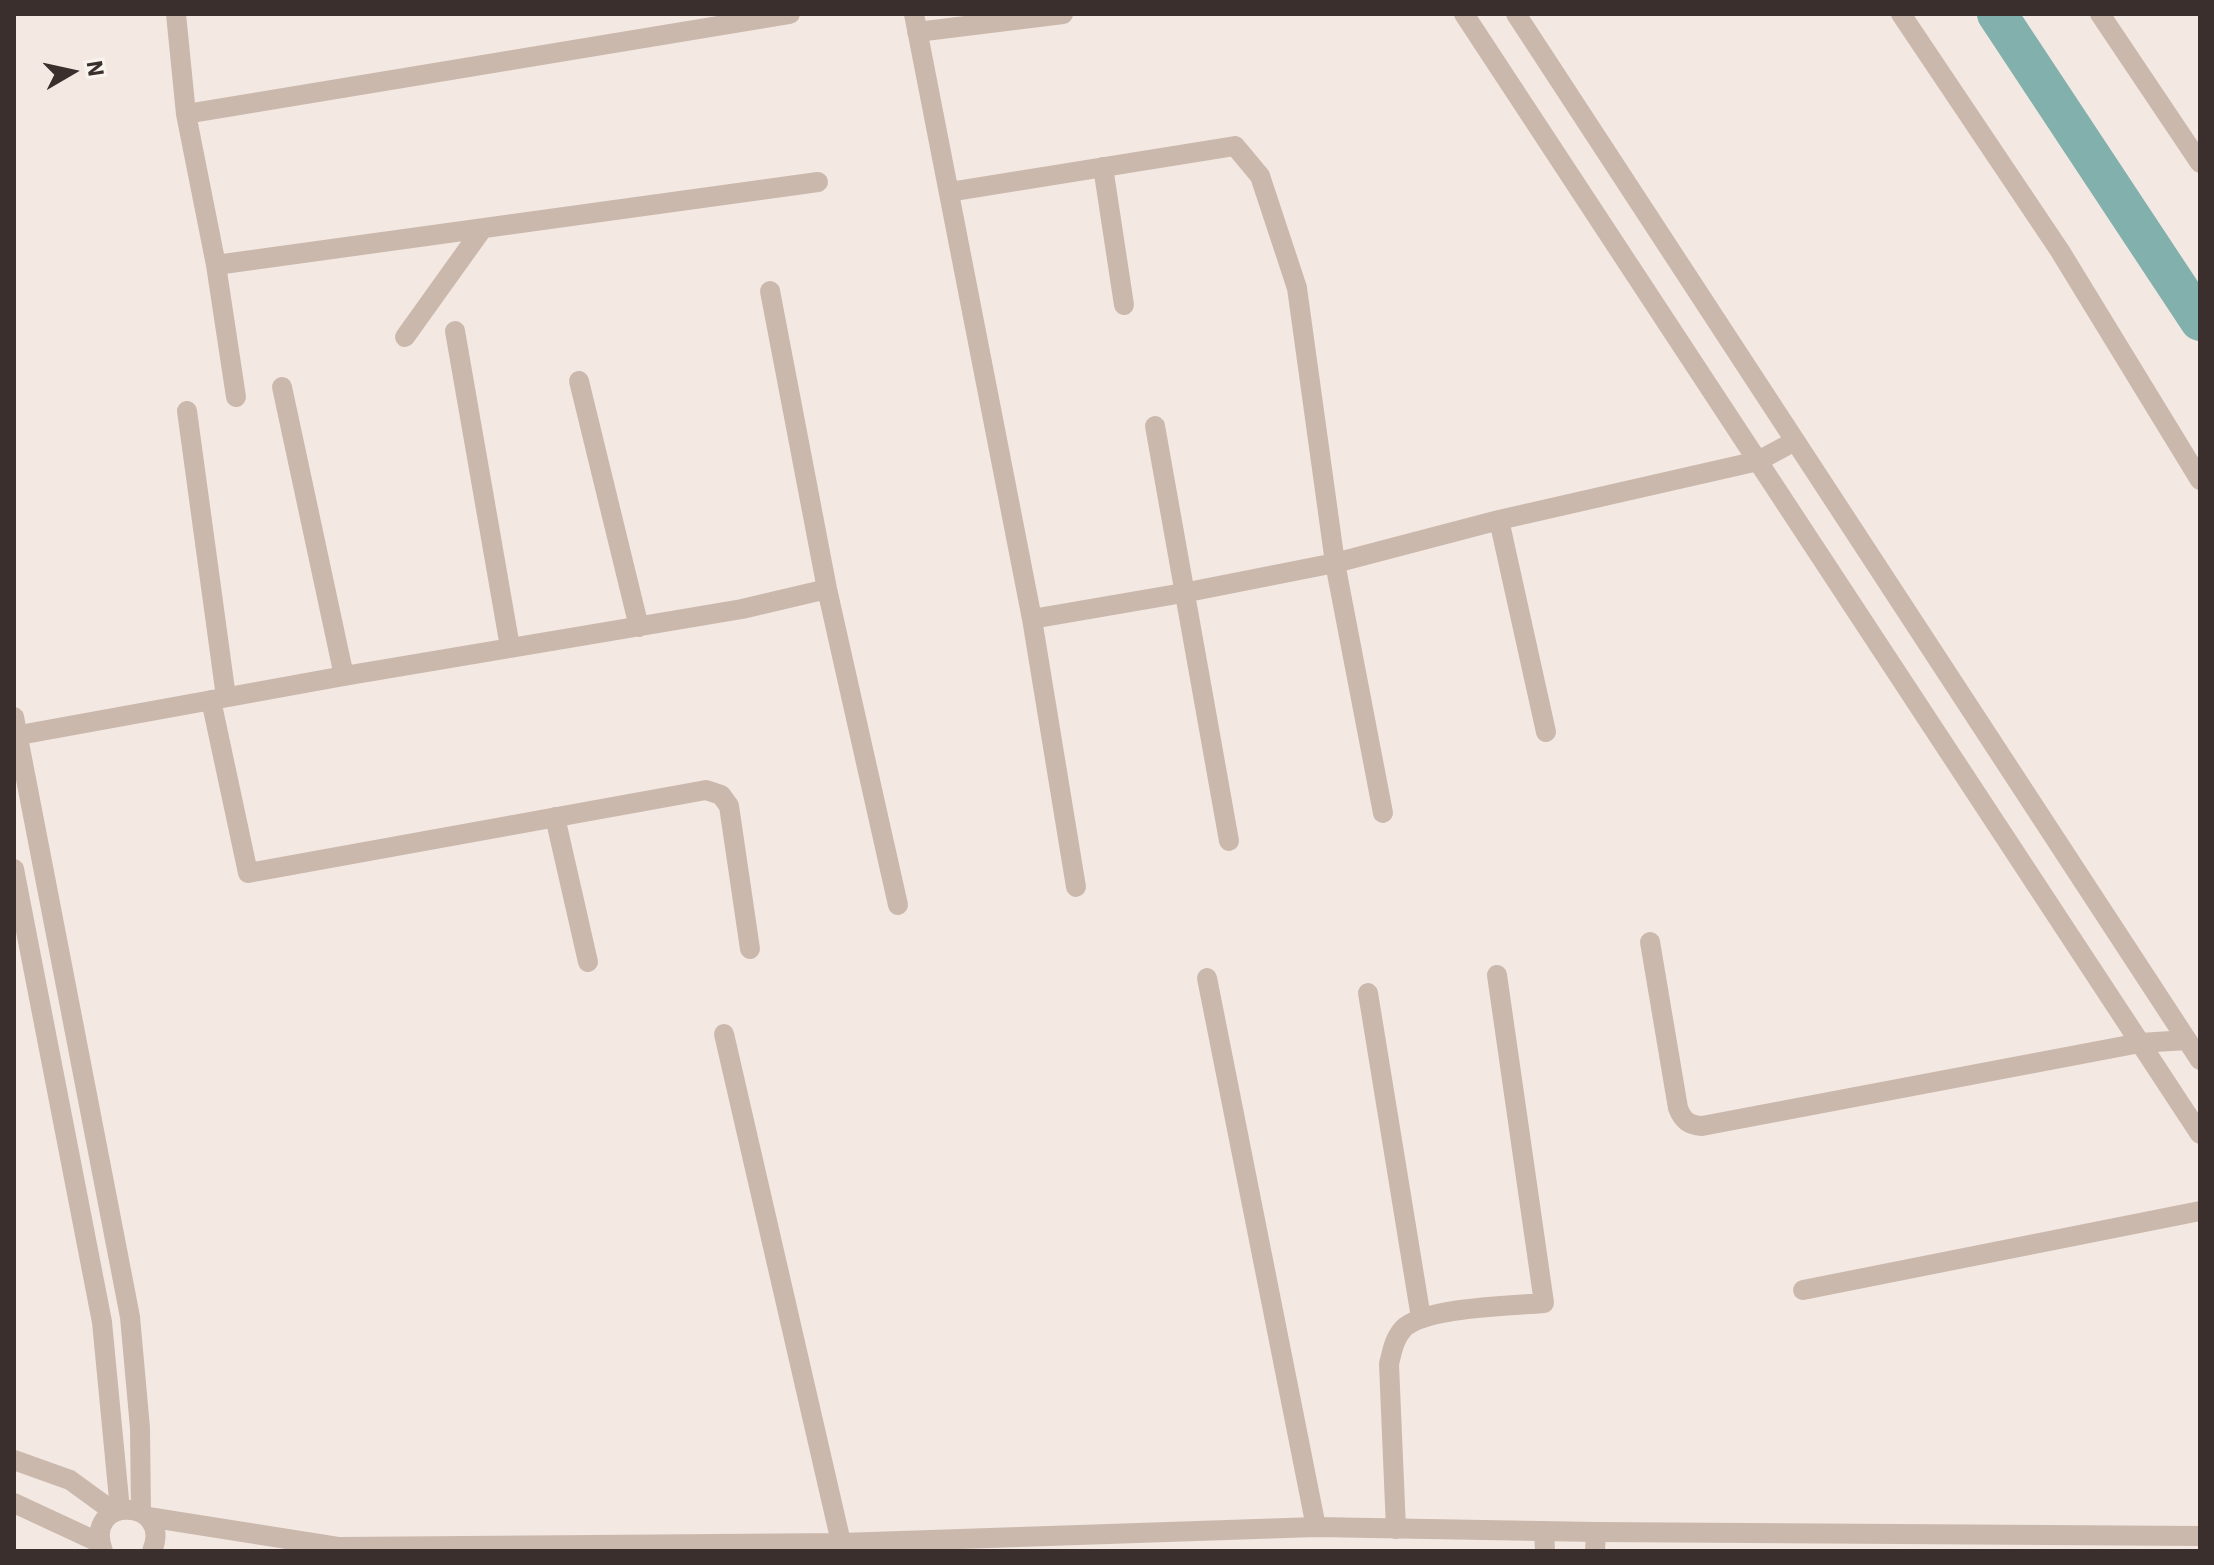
<!DOCTYPE html>
<style>
body{margin:0}
#map{position:relative;width:2214px;height:1565px;overflow:hidden;background:#f3e9e2;font-family:"IBM Plex Sans",sans-serif}
canvas{display:block}
.frame{position:absolute;inset:0;border:16px solid #3a2f2c;pointer-events:none}
.north{position:absolute;left:32px;top:32px;width:80px;height:80px;-webkit-text-stroke:6px #faf4ee;paint-order:stroke;rotate:81deg;font-size:22px;font-weight:700;line-height:32px;text-align:center;color:#3a2f2c}
.north::after{content:'';display:block;margin:auto;width:28px;height:36px;background:#3a2f2c;clip-path:polygon(50% 0,100% 100%,50% 72%,0 100%)}
</style>
<div id="map">
<canvas width="2214" height="1565"></canvas>
<div class="frame"></div>
<div class="north">N</div>
</div>
<script>
const ctx = document.querySelector('canvas').getContext('2d');
ctx.lineJoin = 'round';
function strokePath(path, color, width, dash) {
  ctx.strokeStyle = color;
  ctx.lineWidth = width;
  ctx.lineCap = dash ? 'butt' : 'round';
  ctx.setLineDash(dash || []);
  ctx.stroke(path);
}
const canal = new Path2D(`
 M 1997,14 L 2200,321`);
const minor = new Path2D(`
 M 176,14 L 186,114 L 216,265 L 236,397
 M 914,14 L 1032,619 L 1076,887
 M 1901,14 L 2060,251 L 2200,480
 M 2100,14 L 2200,163
 M 917,32 L 1063,14
 M 186,114 L 790,14
 M 1103,167 L 1124,305
 M 949,192 L 1235,146 L 1260,176 L 1297,288 L 1335,563 L 1383,813
 M 216,265 L 818,182
 M 770,291 L 827,589 L 898,905
 M 455,331 L 510,647
 M 405,337 L 483,228
 M 579,381 L 639,627
 M 282,387 L 344,676
 M 187,411 L 226,697
 M 1155,426 L 1229,841
 M 1499,520 L 1546,732
 M 1032,619 L 1183,593 L 1335,563 L 1499,520 L 1758,461 L 1795,441
 M 211,700 L 248,873 L 706,790 L 721,795 L 729,806 L 750,949
 M 14,736 L 344,676 L 742,609 L 827,589
 M 555,817 L 588,962
 M 1650,942 L 1678,1108 C 1683,1121 1689,1125 1702,1126 L 2140,1043 L 2187,1040
 M 1207,978 L 1316,1527
 M 1368,993 L 1421,1318
 M 724,1034 L 843,1551
 M 1803,1290 L 2200,1211
 M 1396,1529 L 1389,1364 C 1392,1352 1394,1339 1403,1329 C 1424,1307 1512,1306 1544,1303 L 1497,975
 M 1544,1531 L 1545,1551
 M 1595,1551 L 1596,1532`);
const tertiary = new Path2D(`
 M 1464,14 L 2200,1134
 M 1516,14 L 2200,1060
 M 14,717 L 130,1317 L 140,1428 L 141,1512
 M 14,869 L 102,1322 L 120,1510
 M 14,1460 L 70,1480 L 114,1512
 M 14,1503 L 100,1543
 M 148,1517 L 338,1547 L 841,1543 L 1316,1527 L 1596,1532 L 2200,1536
 M 103,1551 C 82,1494 174,1498 152,1551`);
strokePath(canal, '#81b0ad', 40);
strokePath(minor, '#cbb8ad', 20);
strokePath(tertiary, '#cbb8ad', 20);
</script>
